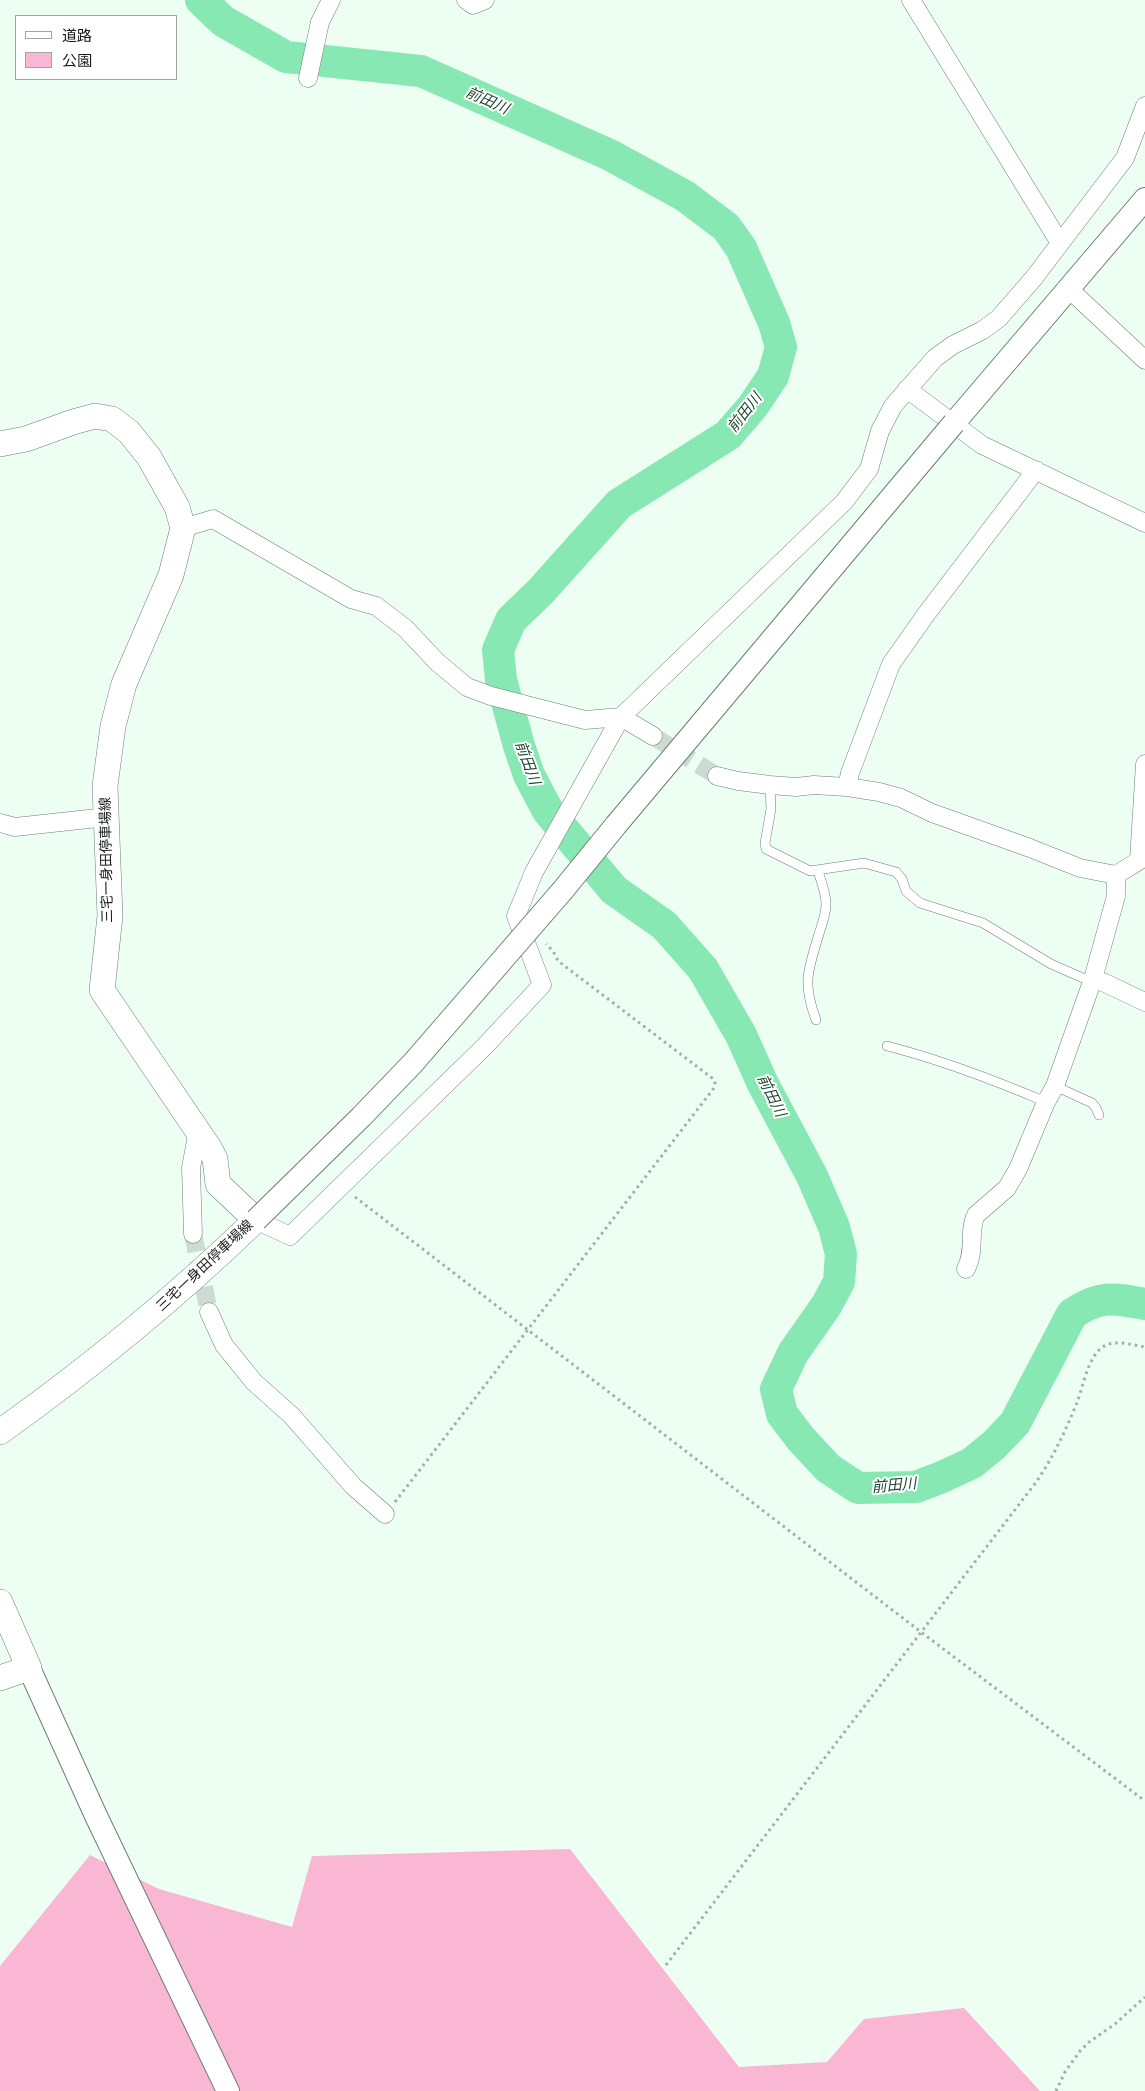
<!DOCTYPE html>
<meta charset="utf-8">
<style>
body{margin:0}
#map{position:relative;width:1145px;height:2091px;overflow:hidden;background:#edfef3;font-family:"Fira Sans","Noto Sans JP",sans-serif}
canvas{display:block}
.legend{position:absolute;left:15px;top:15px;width:162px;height:65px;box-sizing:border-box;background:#fff;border:1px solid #a2a4a3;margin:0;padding:6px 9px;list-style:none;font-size:15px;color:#171c19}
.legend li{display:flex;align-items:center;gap:10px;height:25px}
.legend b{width:25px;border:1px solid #a2a4a3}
</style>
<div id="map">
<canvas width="1145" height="2091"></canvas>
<ul class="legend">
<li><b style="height:6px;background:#fff"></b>道路</li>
<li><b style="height:14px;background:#f9b7d3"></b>公園</li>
</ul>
</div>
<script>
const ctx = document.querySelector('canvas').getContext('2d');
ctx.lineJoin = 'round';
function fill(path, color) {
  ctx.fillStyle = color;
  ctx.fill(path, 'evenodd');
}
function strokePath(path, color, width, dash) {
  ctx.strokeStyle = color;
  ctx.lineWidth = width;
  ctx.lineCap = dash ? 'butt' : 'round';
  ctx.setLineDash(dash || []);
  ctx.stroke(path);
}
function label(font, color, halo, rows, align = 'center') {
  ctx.font = font + ' "Fira Sans","Noto Sans JP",sans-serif';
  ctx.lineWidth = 4;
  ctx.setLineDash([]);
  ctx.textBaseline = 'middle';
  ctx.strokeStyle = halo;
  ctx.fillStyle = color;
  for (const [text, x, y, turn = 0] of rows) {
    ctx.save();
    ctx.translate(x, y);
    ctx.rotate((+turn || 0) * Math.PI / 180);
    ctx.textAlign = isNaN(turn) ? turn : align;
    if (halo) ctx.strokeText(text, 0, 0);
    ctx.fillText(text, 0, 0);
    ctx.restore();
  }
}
const green = new Path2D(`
 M 570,1849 L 739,2067 L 827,2062 L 864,2019 L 964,2008 L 1040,2091 L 0,2091 L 0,1966 L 90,1855 L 159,1889 L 292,1927 L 312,1856 Z`);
const river = new Path2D(`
 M 201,0 L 223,21 L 286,57 L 421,71 L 610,155 L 685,196 L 726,227 L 741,248 L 774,323 L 781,347 L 773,376 L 753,406 L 728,435 L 619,504 L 541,591 L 511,620 L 498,650 L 501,680 L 519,746 L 529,775 L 548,811 L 614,890 L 664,925 L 703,969 L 741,1035 L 763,1084 L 812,1176 L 834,1227 L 841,1254 L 839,1282 L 826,1306 L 793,1353 L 776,1389 L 782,1414 L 801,1439 L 828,1468 L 858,1488 L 916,1487 L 942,1477 L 972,1463 L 994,1445 L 1015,1423 L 1072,1314 C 1100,1295 1113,1298 1145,1304`);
const minorTunnel = new Path2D(`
 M 653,736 L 717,776
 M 193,1234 L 209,1312`);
const path = new Path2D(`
 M 355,1197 L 921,1632 L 1145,1801
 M 395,1502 L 714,1088 L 715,1082 L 712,1078 L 558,961 L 553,951 L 546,944
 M 666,1965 L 1037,1481 C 1053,1457 1065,1432 1076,1405 C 1083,1388 1086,1363 1100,1349 C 1112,1338 1132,1345 1145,1347
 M 1056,2091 L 1065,2072 L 1080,2051 L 1089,2042 L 1115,2024 L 1145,1997`);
const service = new Path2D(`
 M 770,785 L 771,809 L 765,843 L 766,849 L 810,871 L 864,863 L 896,872 L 902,879 L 906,891 L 920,903 L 983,923 L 1051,964 L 1092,982
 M 816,1020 C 802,982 808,971 819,934 C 822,924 826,915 826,904 C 826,893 821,881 818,871
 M 887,1046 C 942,1060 994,1080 1046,1102
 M 1055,1086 L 1092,1103 L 1096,1108 L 1099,1115`);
const minor = new Path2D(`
 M 466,0 L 473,5 L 485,0
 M 911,0 L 1060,243
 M 308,78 L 320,22 L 331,0
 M 1069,289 L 1145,360
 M 907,389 L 982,445 L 1145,523
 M 183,528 L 213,519 L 351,599 L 376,606 L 405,628 L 437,662 L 467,687 L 491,696 L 585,720 L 621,717 L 653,736
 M 717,776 L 738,781 L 770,785 L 796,787 L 814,785 L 847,787 L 879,792 L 901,798 L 932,813 L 1030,848 L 1080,868 L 1116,875 L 1145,857
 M 847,787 L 850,773 L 891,664 L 927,613 L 1036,470
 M 0,823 L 15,827 L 107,817
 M 1139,860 L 1145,764
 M 1093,979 L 1103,982 L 1145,1002
 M 256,1220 L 290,1236 L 485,1046 L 542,985 L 516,916 L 534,872 L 621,717 L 844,502 L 869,469 L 880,431 L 893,406 L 935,358 L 953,345 L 983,330 L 999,318 L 1033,279 L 1125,158 L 1145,106
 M 193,1234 L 191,1168 L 198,1130
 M 966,1269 C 976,1250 968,1230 976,1215 L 1007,1188 L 1018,1169 L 1046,1102 L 1055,1086 L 1093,979 L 1116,896 L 1116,875
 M 209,1312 L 224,1345 L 254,1382 L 292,1416 L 353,1486 L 385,1514`);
const tertiary = new Path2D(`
 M 954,423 L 1145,199
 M 563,890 L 616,825
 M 29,1668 L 97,1818 L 228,2091`);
const secondary = new Path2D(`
 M 0,444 L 26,439 L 73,422 L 95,416 L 112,419 L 129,432 L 149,457 L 177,507 L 183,528 L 171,575 L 124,684 L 113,726 L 105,786 L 110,916 L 102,990 L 210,1149 L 215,1159 L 218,1184 L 256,1220 C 176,1297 91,1367 0,1432
 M 0,1602 L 29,1668 L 0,1678`);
const tertiaryBridge = new Path2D(`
 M 616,825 L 954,423
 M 256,1220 L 361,1117 L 413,1063 L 563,890`);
const streetNames = [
 ["三宅一身田停車場線",107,860,-91],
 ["三宅一身田停車場線",205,1266,-43]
];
const waterNames = [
 ["前田川",487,101,24],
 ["前田川",745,413,-52],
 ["前田川",527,763,70],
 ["前田川",771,1096,64],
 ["前田川",894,1486,-5]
];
fill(green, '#f9b7d3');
strokePath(river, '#88e8b3', 32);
strokePath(minorTunnel, '#cddcd2', 18, [18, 9]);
strokePath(service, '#6e7d74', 10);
strokePath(minor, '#6e7d74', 19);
strokePath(tertiary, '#6e7d74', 24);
strokePath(secondary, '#6e7d74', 26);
strokePath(path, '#a1aea6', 3, [2.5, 4]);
strokePath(service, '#fff', 9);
strokePath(minor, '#fff', 18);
strokePath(tertiary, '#fff', 22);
strokePath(secondary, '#fff', 25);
strokePath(tertiaryBridge, '#6e7d74', 24, []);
strokePath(tertiaryBridge, '#fff', 22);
label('14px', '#171c19', '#fff', streetNames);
label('italic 15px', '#1d4630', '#fff', waterNames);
</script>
